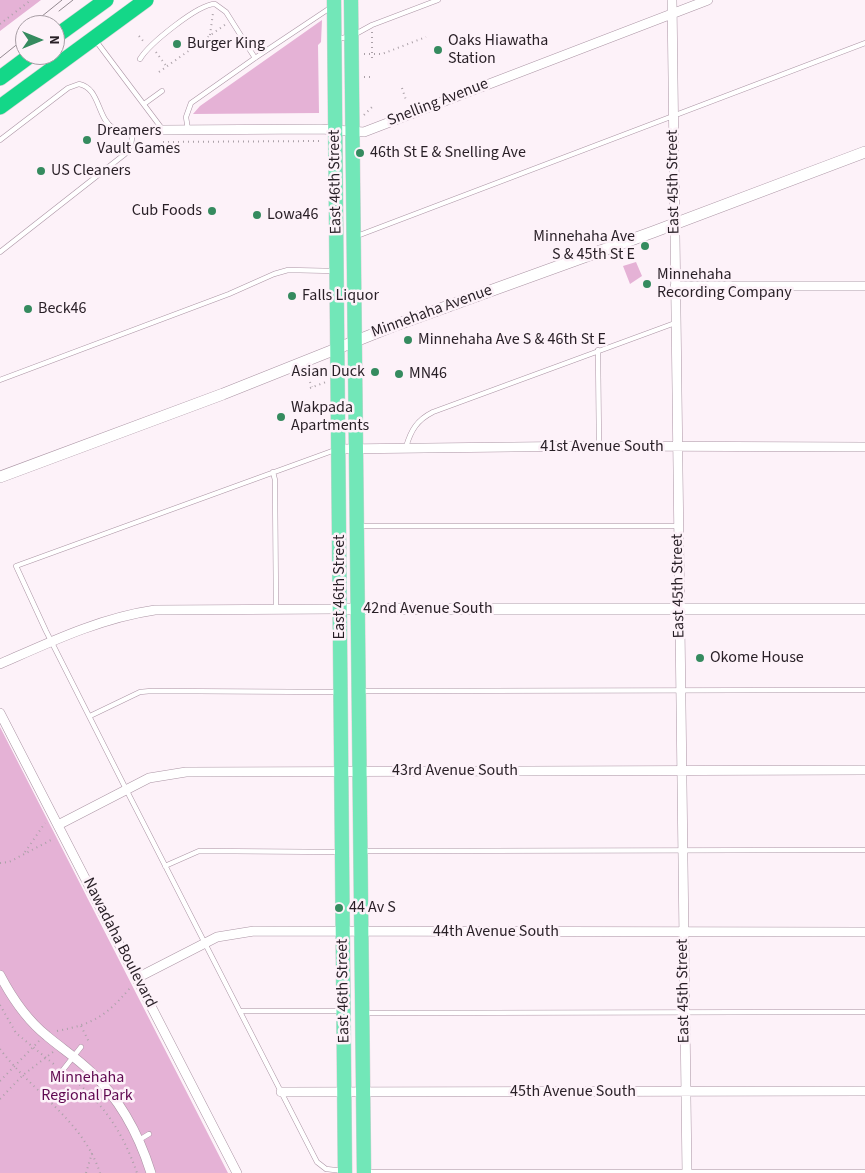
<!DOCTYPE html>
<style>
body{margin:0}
#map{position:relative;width:865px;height:1173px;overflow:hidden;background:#fdf2f9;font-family:"Source Sans 3",sans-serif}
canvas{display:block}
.north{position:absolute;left:15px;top:15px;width:50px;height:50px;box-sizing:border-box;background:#fdf2f9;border:1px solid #a89ea5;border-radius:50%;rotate:90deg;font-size:14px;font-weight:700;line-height:20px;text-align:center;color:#281f26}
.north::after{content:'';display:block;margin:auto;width:18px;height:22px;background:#358b5f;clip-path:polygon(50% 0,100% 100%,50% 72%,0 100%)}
</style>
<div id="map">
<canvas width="865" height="1173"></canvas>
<div class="north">N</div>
</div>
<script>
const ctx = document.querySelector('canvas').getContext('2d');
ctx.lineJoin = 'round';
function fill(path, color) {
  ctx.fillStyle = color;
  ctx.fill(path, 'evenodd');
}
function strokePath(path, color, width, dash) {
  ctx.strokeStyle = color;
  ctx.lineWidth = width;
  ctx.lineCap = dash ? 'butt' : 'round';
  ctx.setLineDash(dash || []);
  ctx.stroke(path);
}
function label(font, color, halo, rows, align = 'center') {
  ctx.font = font + ' "Source Sans 3",sans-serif';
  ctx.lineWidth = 5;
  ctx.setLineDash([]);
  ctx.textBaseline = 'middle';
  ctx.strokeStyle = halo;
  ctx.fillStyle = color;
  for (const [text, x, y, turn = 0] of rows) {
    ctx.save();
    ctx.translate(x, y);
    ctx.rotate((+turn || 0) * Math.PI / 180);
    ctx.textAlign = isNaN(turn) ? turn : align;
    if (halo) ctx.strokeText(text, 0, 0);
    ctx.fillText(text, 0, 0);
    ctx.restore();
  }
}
const green = new Path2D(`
 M 0,0 L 41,0 L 0,31 Z
 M 322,20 L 321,42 L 318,45 L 319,113 L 193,114 L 200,106 Z
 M 636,262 L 642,276 L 630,284 L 623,266 Z
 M 0,727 L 228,1173 L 0,1173 Z`);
const path = new Path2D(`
 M 0,24 L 31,0
 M 372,32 L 372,59
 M 210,35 L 213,13
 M 139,36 L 144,42
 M 156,52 L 167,67
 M 364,54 L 382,54 L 426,37
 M 159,72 L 226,24
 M 364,77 L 370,77
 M 402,88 L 406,100
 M 364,115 L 372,107
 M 163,142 L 319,141
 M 310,382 L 312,387
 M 310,388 L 326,382
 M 25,852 L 45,823
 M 0,863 L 9,862 L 53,839
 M 0,1005 L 16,1033 L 56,1066
 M 81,1026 L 89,1042
 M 57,1031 C 94,1024 106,1016 130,988
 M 0,1049 C 32,1092 83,1120 100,1173
 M 68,1075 C 103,1103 122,1130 137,1173
 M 0,1081 L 39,1041
 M 0,1099 L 23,1075 L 53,1052
 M 86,1173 L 92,1153`);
const lane = new Path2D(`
 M 337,39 L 352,36 L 372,25 L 438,0
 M 96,41 L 163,130
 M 140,59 C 149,44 198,4 215,4 L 226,12 L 255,58
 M 144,104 L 162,91
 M 188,130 L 186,117 L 191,103 L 255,58 L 330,8
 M 0,140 L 68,88 L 79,84 C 100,88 97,118 113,128 C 125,136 149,130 163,130
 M 357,236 L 865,43
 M 0,252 L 125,154 L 131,145 L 133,131
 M 598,350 L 599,446
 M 0,380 L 229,294 L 274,274 L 288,270 L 335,271
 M 406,447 C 411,430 417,420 433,412 L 675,323
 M 335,450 L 16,566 L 46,631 L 131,799 L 317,1162 L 326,1169 L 344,1171
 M 273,472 L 275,480 L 276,609
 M 359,526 L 678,526
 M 361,691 L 865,690
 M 90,716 L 140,692 L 151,691 L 338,692
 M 361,851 L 865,850
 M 165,866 L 199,851 L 341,852
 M 242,1011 L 341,1011
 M 363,1013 L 865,1012
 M 59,1075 L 81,1047
 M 139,1140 L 149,1134
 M 366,1172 L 865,1172`);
const street = new Path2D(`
 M 672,0 L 687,1173
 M 163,130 L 321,129 L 364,132 L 708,0
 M 675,286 L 865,286
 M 339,449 L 599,446 L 865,447
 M 0,664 C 50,642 100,618 155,610 L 340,609
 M 0,713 L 237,1173
 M 58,825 L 149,778 L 186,772 L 865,770
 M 0,975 C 12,998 27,1020 47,1036 C 61,1048 77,1058 91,1072 C 120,1099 139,1135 151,1173
 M 137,978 L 217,937 L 254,931 L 865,932
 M 281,1092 L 865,1091`);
const secondary = new Path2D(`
 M 0,477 L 223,394 L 396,325 L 653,232 L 865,152
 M 340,609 L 865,609`);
const primary = new Path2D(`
 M 334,0 L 345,1173
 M 351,0 L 364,1173`);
const highway = new Path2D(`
 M 55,37 L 106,0
 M 0,78 L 31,55
 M 0,107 L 146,0`);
const tram = new Path2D(`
 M 59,11 L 73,0
 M 31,25 L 62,0
 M 0,58 L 25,38`);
const markers = [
 [177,44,5,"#358b5f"],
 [438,50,5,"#358b5f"],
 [87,140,5,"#358b5f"],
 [360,153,5,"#358b5f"],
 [41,171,5,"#358b5f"],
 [212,211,5,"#358b5f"],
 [257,215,5,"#358b5f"],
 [645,246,5,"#358b5f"],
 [647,284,5,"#358b5f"],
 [292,296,5,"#358b5f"],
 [28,309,5,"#358b5f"],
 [408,340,5,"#358b5f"],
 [375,372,5,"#358b5f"],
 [399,374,5,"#358b5f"],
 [281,417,5,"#358b5f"],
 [700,658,5,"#358b5f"],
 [339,908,5,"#358b5f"]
];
const poiNames = [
 ["Oaks Hiawatha",448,41],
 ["Station",448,59],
 ["Burger King",187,44],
 ["Dreamers",97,131],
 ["Vault Games",97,149],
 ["46th St E & Snelling Ave",370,153],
 ["US Cleaners",51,171],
 ["Cub Foods",202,211,"right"],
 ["Lowa46",267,215],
 ["Minnehaha Ave",635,237,"right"],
 ["S & 45th St E",635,255,"right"],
 ["Minnehaha",657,275],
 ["Recording Company",657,293],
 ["Falls Liquor",302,296],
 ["Beck46",38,309],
 ["Minnehaha Ave S & 46th St E",418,340],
 ["Asian Duck",365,372,"right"],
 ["MN46",409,374],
 ["Wakpada",291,408],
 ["Apartments",291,426],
 ["Okome House",710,658],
 ["44 Av S",349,908]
];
const streetNames = [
 ["Snelling Avenue",438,103,-21],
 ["East 46th Street",336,182,-91],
 ["East 45th Street",674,182,-91],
 ["Minnehaha Avenue",432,312,-20],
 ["41st Avenue South",602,447],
 ["East 45th Street",679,586,-91],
 ["East 46th Street",340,587,-90],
 ["42nd Avenue South",428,609],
 ["43rd Avenue South",455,771],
 ["44th Avenue South",496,932],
 ["Nawadaha Boulevard",119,943,63],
 ["East 46th Street",344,991,-91],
 ["East 45th Street",684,991,-91],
 ["45th Avenue South",573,1092]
];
const parkNames = [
 ["Minnehaha",87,1078],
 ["Regional Park",87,1096]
];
fill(green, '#e5b2d6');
strokePath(lane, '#ab94a4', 5.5);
strokePath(street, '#ab94a4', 10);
strokePath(secondary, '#ab94a4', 12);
strokePath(primary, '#d4d2d4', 15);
strokePath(highway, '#d4d2d4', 16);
strokePath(path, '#aba1a8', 2, [1, 4]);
strokePath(lane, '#fff', 4.5);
strokePath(street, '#fff', 9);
strokePath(secondary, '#fff', 11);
strokePath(primary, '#72e7b8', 14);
strokePath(highway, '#14d788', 15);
strokePath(tram, '#938990', 1);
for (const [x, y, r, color] of markers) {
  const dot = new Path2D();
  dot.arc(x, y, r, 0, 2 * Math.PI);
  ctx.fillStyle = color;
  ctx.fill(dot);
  strokePath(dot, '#fdf2f9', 2);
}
label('16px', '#281f26', '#fdf2f9', poiNames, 'left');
label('16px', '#281f26', '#fdf2f9', streetNames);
label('16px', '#5f0850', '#fdf2f9', parkNames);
</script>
